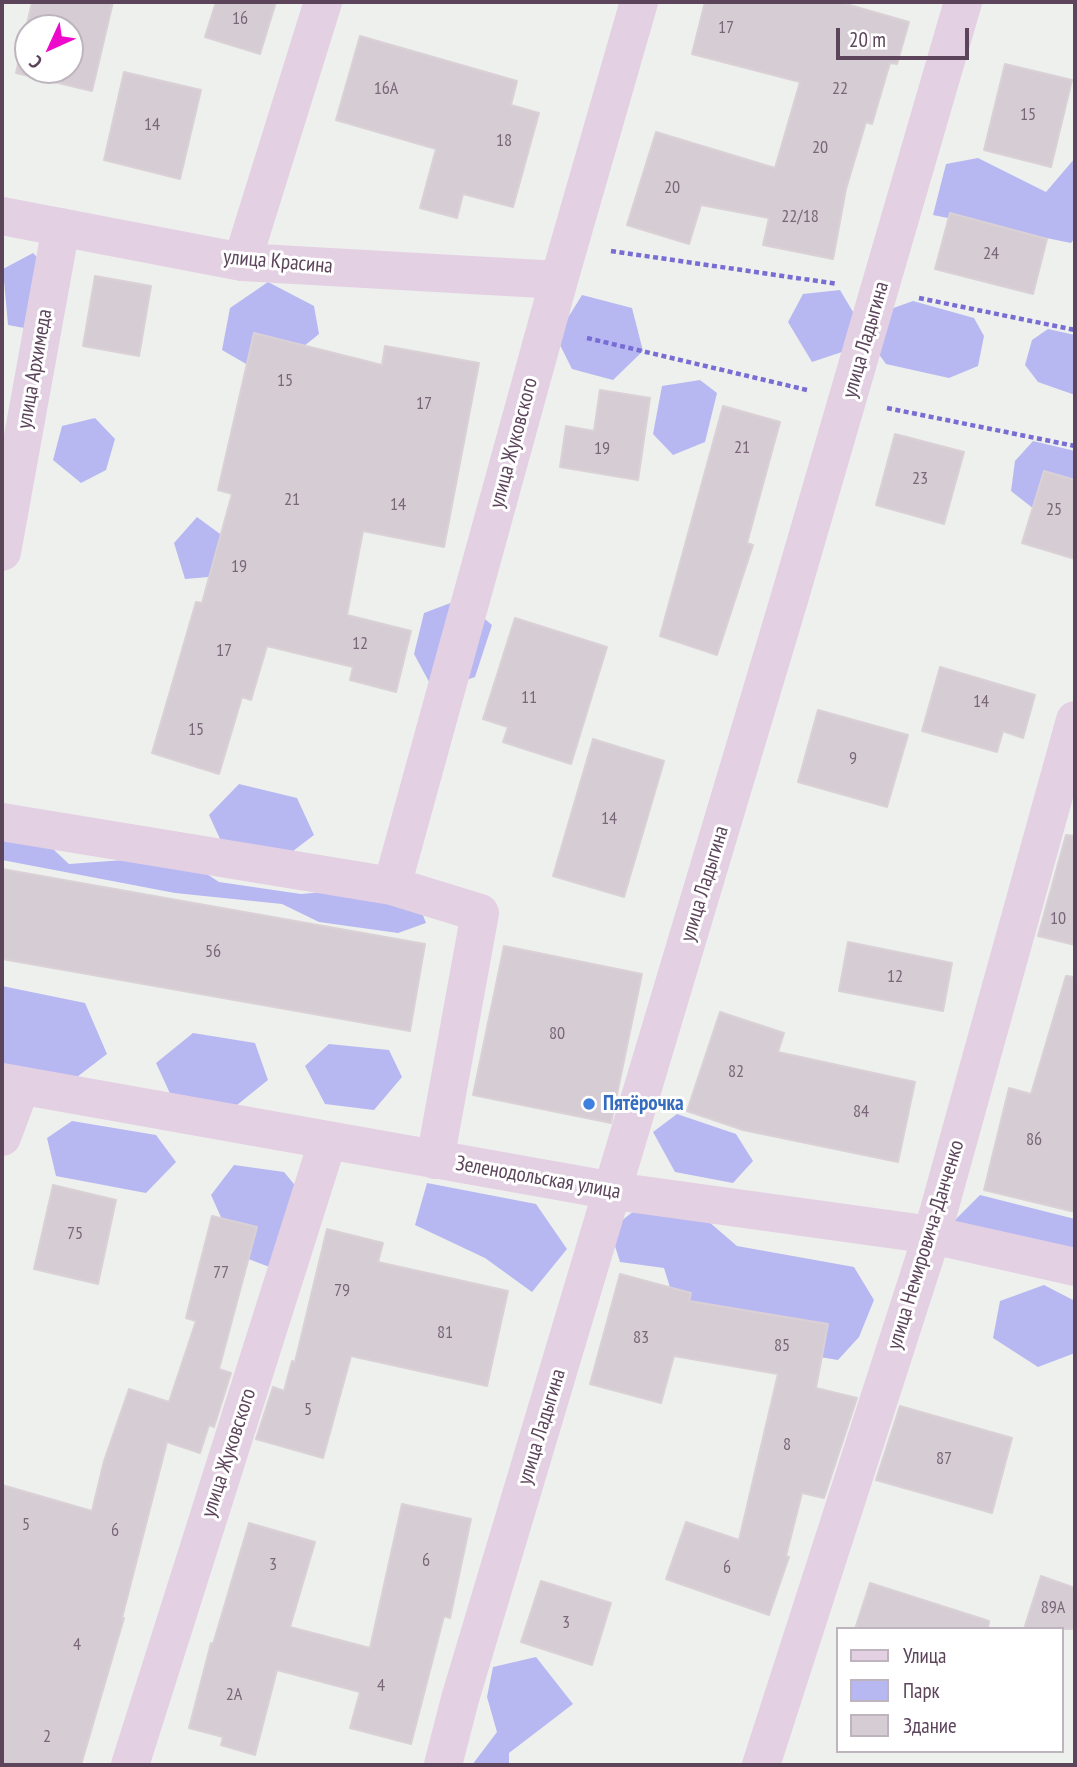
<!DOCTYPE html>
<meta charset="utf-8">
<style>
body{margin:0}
#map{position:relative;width:1077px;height:1767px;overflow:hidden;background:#eef0ed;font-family:"PT Sans Narrow",sans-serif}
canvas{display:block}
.frame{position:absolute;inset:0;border:4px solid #5c445b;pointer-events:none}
.legend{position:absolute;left:836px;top:1627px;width:228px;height:126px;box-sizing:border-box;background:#fff;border:2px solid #beb4bd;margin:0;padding:9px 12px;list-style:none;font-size:21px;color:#5c445b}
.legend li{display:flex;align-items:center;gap:14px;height:35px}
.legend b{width:35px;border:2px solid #beb4bd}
.north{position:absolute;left:14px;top:14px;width:70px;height:70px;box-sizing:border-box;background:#fff;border:2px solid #beb4bd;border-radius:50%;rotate:225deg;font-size:19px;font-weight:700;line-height:28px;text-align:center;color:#5c445b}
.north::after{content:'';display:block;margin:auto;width:24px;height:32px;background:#ed0aca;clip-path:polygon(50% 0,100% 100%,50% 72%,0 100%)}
.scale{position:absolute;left:836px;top:28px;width:133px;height:32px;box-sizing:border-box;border:4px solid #5c445b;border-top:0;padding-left:9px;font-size:21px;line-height:24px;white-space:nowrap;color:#5c445b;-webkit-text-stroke:5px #fff;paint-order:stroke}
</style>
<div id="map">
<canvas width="1077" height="1767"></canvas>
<div class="frame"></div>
<ul class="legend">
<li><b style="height:9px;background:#e4d0e3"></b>Улица</li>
<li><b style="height:19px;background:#b7b8f2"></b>Парк</li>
<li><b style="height:19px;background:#d6cdd4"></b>Здание</li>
</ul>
<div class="north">С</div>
<div class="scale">20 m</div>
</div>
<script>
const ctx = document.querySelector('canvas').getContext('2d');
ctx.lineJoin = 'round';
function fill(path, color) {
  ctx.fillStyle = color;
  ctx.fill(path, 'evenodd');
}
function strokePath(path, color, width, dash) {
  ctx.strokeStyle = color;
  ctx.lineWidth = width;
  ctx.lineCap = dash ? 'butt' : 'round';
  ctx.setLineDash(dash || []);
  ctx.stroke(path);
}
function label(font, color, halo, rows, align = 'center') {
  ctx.font = font + ' "PT Sans Narrow",sans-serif';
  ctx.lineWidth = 6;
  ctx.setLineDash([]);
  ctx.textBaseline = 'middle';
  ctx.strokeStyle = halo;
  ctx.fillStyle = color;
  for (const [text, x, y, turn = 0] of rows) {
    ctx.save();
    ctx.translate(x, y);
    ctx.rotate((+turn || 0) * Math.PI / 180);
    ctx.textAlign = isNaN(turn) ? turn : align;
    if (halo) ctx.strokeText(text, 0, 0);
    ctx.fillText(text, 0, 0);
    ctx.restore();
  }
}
const green = new Path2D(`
 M 978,158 L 1046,192 L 1075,158 L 1075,238 L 1071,243 L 933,215 L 946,164 Z
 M 33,253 L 62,282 L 51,333 L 8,325 L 3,269 Z
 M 268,282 L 314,306 L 319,334 L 267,376 L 222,350 L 230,308 Z
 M 840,290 L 856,317 L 845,351 L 812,362 L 788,322 L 803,294 Z
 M 582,295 L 632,308 L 643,351 L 613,380 L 572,369 L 556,337 Z
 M 913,301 L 974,318 L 984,336 L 978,366 L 949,378 L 886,364 L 873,346 L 885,311 Z
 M 1048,329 L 1075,335 L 1075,395 L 1038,382 L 1025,365 L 1032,340 Z
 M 700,380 L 717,393 L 705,442 L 673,455 L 653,434 L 662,386 Z
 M 95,418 L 115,439 L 106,470 L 81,483 L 53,460 L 62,426 Z
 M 1033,441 L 1075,451 L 1075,523 L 1039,513 L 1011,491 L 1015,461 Z
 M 197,517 L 231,542 L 220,576 L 185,579 L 174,543 Z
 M 461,599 L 492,625 L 475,677 L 434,691 L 414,654 L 424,613 Z
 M 239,784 L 297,798 L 314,835 L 280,861 L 226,852 L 209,815 Z
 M 2,825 L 37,834 L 69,864 L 179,856 L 219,882 L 301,894 L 380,887 L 417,900 L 426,923 L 398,933 L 319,922 L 282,904 L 175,893 L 2,860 Z
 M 2,986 L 85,1003 L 107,1054 L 73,1080 L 2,1070 Z
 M 193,1033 L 255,1043 L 268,1080 L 227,1113 L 174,1102 L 156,1063 Z
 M 329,1044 L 389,1050 L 402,1077 L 374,1110 L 325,1104 L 305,1066 Z
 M 677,1114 L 736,1134 L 753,1161 L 733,1183 L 675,1172 L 653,1132 Z
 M 72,1121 L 156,1135 L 176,1162 L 146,1193 L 56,1176 L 47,1138 Z
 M 234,1165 L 284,1172 L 303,1195 L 272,1268 L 238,1255 L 211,1195 Z
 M 427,1183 L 536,1204 L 567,1249 L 532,1292 L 485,1258 L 415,1225 Z
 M 980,1195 L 1075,1219 L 1075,1261 L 932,1235 L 955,1220 Z
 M 640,1206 L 708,1221 L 737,1246 L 854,1267 L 874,1300 L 859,1337 L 838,1360 L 710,1339 L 677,1310 L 664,1268 L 620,1262 L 610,1230 Z
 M 1044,1285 L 1075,1301 L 1075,1353 L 1038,1367 L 993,1338 L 1000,1301 Z
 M 536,1657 L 573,1704 L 509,1753 L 509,1765 L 472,1765 L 497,1732 L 487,1697 L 493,1667 Z`);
const building = new Path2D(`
 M 32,2 L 113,2 L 92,91 L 16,73 ZM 28,28 L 70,28 L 70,70 L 28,70 Z
 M 216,2 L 276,2 L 260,54 L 205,37 Z
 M 705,2 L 839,2 L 909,22 L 897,64 L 890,63 L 872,124 L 866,122 L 846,189 L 833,259 L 763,245 L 769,218 L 701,205 L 689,244 L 627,225 L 656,132 L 775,168 L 800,82 L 692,54 Z
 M 360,36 L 517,81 L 511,105 L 539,113 L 513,207 L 463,194 L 457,218 L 420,208 L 436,149 L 336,120 Z
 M 1005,64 L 1072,80 L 1051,167 L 984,150 Z
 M 124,72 L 201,90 L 180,179 L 104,160 Z
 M 950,213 L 1047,239 L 1033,294 L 935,269 Z
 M 95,276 L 151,286 L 139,356 L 83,346 Z
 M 254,333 L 382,365 L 385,346 L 479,363 L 444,547 L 363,531 L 347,615 L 411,631 L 396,692 L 350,680 L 353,667 L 267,646 L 251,700 L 242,697 L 219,774 L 152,753 L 196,602 L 202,603 L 232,494 L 218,490 Z
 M 600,390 L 650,398 L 638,480 L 560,467 L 566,426 L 594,431 Z
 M 723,406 L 780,422 L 747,543 L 753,545 L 717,655 L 660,636 Z
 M 895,434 L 964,452 L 944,524 L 876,505 Z
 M 1044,471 L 1075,480 L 1075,559 L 1022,543 Z
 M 515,618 L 607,647 L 571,764 L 503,742 L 508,727 L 483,719 Z
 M 940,667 L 1035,695 L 1023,738 L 1003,731 L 997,752 L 922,731 Z
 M 818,710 L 908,735 L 887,807 L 798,782 Z
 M 593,739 L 664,761 L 624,897 L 553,876 Z
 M 1066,835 L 1075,836 L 1075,945 L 1038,936 Z
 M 2,869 L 425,944 L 410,1031 L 2,959 Z
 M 848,942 L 952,963 L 943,1011 L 839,991 Z
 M 504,946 L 642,974 L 611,1123 L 473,1095 Z
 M 1066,976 L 1075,977 L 1075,1212 L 984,1190 L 1009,1088 L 1031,1094 Z
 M 720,1012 L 784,1033 L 778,1052 L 915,1082 L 898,1162 L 743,1130 L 687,1111 Z
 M 53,1185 L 116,1200 L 98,1284 L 34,1269 Z
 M 212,1216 L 257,1227 L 219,1369 L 231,1373 L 214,1427 L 209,1425 L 200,1453 L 167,1442 L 122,1618 L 124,1618 L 81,1765 L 2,1765 L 2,1485 L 92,1511 L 104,1461 L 129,1389 L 169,1402 L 196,1321 L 186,1318 Z
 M 327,1229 L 383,1243 L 378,1262 L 508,1291 L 487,1386 L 351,1356 L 323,1458 L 256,1439 L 273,1387 L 284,1391 L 292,1361 L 295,1362 Z
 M 620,1274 L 691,1293 L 689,1301 L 828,1324 L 816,1388 L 857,1398 L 824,1498 L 802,1493 L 786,1556 L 789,1557 L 769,1615 L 666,1579 L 686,1522 L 739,1540 L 778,1374 L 674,1356 L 661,1403 L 590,1384 Z
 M 900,1406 L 1012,1438 L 992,1513 L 876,1480 Z
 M 402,1504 L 471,1519 L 450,1618 L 444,1616 L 411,1744 L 350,1728 L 360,1692 L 277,1670 L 255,1755 L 221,1745 L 223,1737 L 189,1728 L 211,1643 L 213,1644 L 249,1523 L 315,1542 L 290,1627 L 370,1648 Z
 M 1041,1576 L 1075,1588 L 1075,1629 L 1024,1629 Z
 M 541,1581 L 611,1603 L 592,1665 L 521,1642 Z
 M 870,1583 L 989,1621 L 988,1629 L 855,1629 Z`);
const path = new Path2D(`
 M 611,251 L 838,284
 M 919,298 L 1075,330
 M 587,338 L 807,390
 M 887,408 L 1075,446`);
const minor = new Path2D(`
 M 2,216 L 242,262 L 559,280
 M 242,262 L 323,2
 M 2,552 L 61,227
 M 2,822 L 392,886 L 480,913 L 435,1160
 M 392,886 L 559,280 L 639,2
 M 2,1082 L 614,1191 L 932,1235 L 1075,1267
 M 2,1137 L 21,1086
 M 130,1765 L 328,1140
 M 443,1765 L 460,1699 C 631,1135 800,569 963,2
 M 761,1765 L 932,1235 L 1075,720`);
const markers = [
 [589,1104,7,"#3f7fe0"]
];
const numberNames = [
 ["16",240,19],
 ["17",726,28],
 ["16А",386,89],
 ["22",840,89],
 ["15",1028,115],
 ["14",152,125],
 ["18",504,141],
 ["20",820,148],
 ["20",672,188],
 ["22/18",800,217],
 ["24",991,254],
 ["15",285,381],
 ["17",424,404],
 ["21",742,448],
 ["19",602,449],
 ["23",920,479],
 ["21",292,500],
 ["14",398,505],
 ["25",1054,510],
 ["19",239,567],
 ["12",360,644],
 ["17",224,651],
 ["11",529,698],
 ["14",981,702],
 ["15",196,730],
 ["9",853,759],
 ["14",609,819],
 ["10",1058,919],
 ["56",213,952],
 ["12",895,977],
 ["80",557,1034],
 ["82",736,1072],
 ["84",861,1112],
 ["86",1034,1140],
 ["75",75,1234],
 ["77",221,1273],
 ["79",342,1291],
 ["81",445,1333],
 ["83",641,1338],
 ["85",782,1346],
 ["5",308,1410],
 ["8",787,1445],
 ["87",944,1459],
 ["5",26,1525],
 ["6",115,1531],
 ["6",426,1561],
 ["3",273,1565],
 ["6",727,1568],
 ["89А",1053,1608],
 ["3",566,1623],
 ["4",77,1645],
 ["4",381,1686],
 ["2А",234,1695],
 ["2",47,1737]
];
const streetNames = [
 ["улица Красина",278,262,5],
 ["улица Ладыгина",866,340,-74],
 ["улица Архимеда",35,369,-80],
 ["улица Жуковского",514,443,-75],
 ["улица Ладыгина",705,884,-73],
 ["Зеленодольская улица",538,1178,10],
 ["улица Немировича-Данченко",926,1245,-73],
 ["улица Ладыгина",542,1427,-73],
 ["улица Жуковского",229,1453,-72]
];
const shopNames = [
 ["Пятёрочка",603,1104]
];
fill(green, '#b7b8f2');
fill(building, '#d6cdd4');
strokePath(building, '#dad1d7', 2);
strokePath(path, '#776dd3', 4.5, [5, 3.5]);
strokePath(minor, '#e4d0e3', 38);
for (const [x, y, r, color] of markers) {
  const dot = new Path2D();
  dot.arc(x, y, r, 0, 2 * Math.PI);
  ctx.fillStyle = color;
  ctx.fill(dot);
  strokePath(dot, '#fff', 2.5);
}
label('18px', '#7a6679', null, numberNames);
label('21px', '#5c445b', '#fff', streetNames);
label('bold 21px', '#366cbe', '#fff', shopNames, 'left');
</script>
